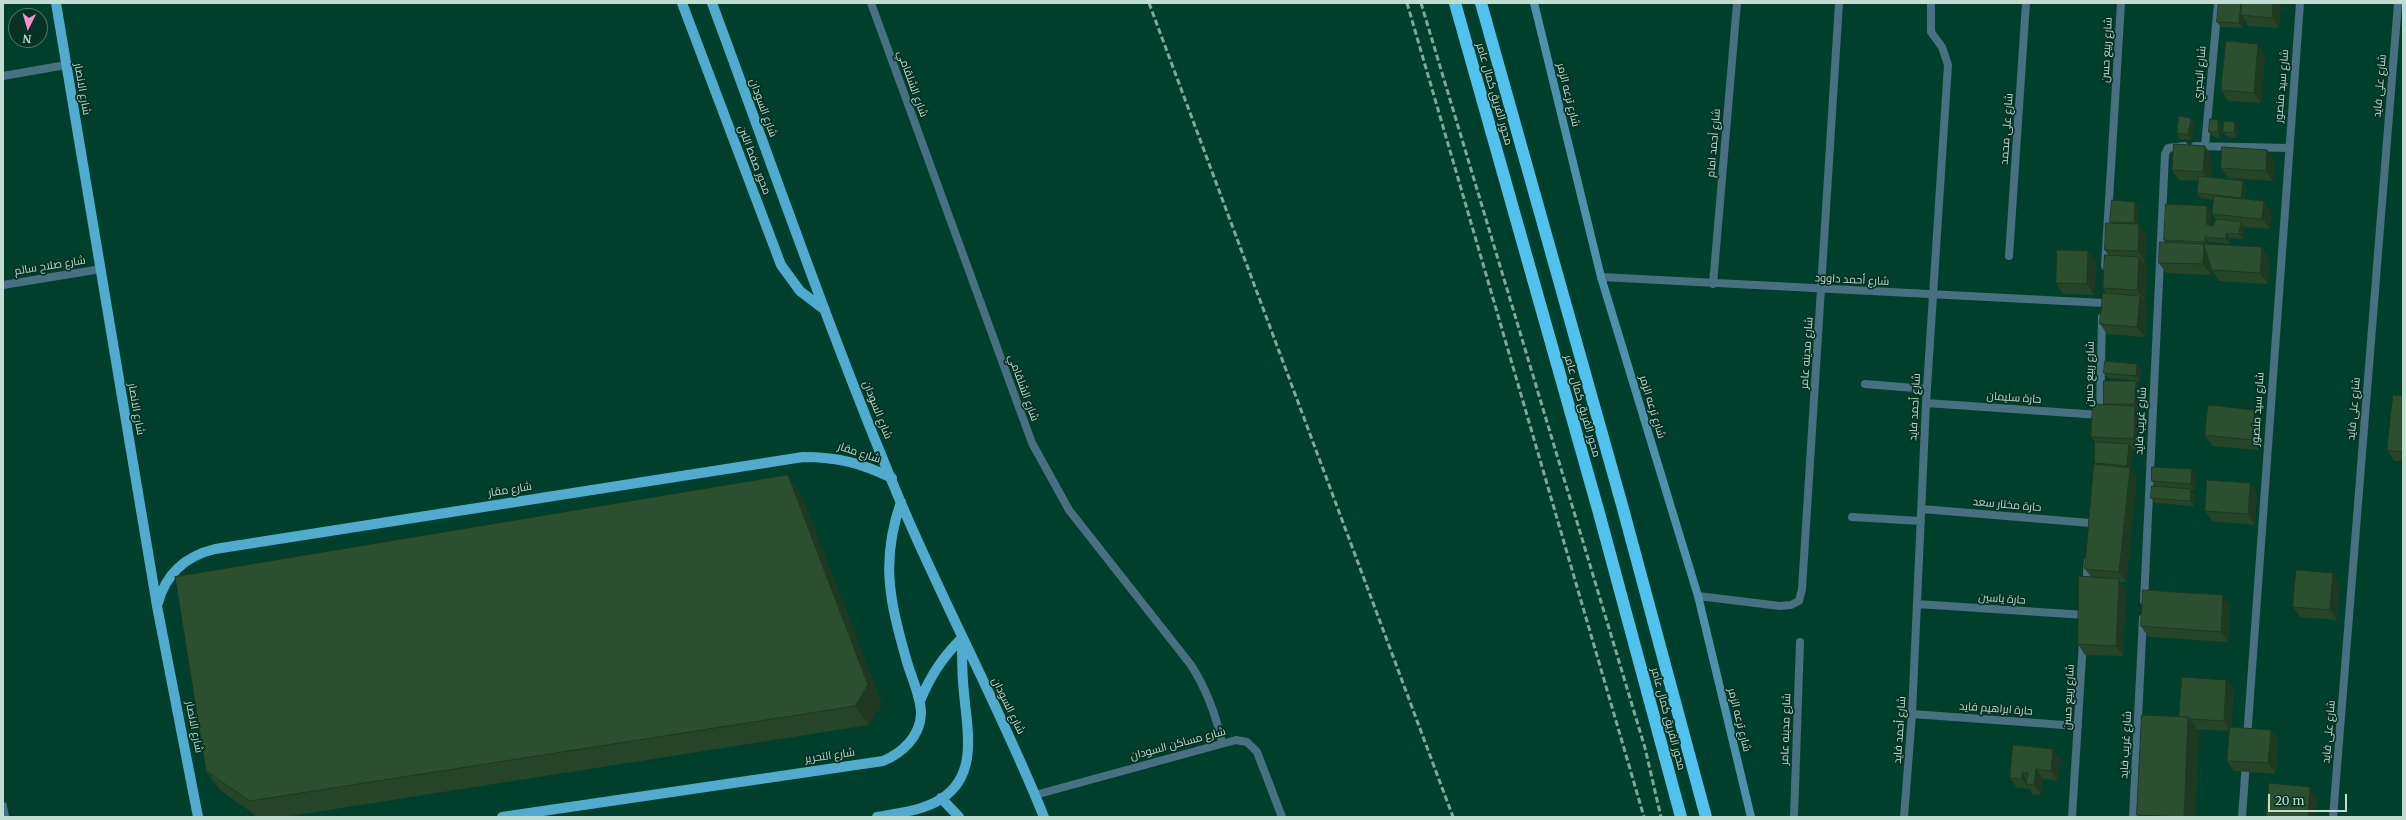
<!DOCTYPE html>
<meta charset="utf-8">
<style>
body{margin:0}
#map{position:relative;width:2406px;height:820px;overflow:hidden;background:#003f2c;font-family:Merriweather,serif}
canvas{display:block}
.frame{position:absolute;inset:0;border:4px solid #c1dcd0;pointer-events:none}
.north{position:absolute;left:8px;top:8px;width:40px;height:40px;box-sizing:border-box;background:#063224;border:1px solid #517669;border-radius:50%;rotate:185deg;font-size:11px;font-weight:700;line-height:16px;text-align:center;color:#c1dcd0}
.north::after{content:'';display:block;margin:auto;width:14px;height:18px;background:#f990ca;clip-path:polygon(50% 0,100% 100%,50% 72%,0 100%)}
.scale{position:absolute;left:2268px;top:794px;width:79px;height:18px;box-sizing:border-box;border:2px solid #c1dcd0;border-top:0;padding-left:5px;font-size:12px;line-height:14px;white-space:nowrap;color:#c1dcd0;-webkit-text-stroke:3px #063224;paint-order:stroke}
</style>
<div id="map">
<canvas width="2406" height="820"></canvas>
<div class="frame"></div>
<div class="north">N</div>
<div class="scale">20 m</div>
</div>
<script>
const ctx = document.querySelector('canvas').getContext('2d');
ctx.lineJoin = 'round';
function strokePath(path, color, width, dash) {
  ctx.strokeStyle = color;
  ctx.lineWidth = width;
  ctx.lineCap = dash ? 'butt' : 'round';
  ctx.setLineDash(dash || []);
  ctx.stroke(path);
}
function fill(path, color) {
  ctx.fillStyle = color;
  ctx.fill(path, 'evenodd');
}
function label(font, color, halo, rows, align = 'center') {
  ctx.font = font + ' Merriweather,Cairo,serif';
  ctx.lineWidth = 3.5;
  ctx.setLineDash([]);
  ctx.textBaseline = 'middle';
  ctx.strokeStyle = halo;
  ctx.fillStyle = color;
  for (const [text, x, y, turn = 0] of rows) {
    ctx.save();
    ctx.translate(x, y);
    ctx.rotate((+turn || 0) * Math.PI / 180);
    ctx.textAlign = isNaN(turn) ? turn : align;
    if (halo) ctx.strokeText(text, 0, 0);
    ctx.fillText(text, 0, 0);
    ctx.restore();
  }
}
const street = new Path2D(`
 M 871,3 L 1032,443 L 1069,510 L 1191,665 C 1207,690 1216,715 1222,743
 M 3,76 L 66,65
 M 2195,146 L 2288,148
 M 2205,146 L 2218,3
 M 2009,256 L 2026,3
 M 2105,266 L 2121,3
 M 1601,277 L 2103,303
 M 1713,284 L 1737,3
 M 3,285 L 101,269
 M 1865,384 L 1927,389
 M 1926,403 L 2100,415
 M 2100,416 L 2102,317
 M 1922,509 L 2090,523
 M 1852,517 L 1921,521
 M 2086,587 L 2088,561
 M 1698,596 L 1780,606 L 1791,605 L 1799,601 L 1802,589 L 1839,3
 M 2144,601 L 2165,154 L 2168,148 L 2184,146
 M 1917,604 L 2085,615
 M 1912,714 L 2078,726
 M 2247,738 L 2300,3
 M 1035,795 L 1236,740 L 1247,742 L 1257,752 L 1282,817
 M 3,806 L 5,817
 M 1794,817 L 1800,642
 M 1904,817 L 1912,714 L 1926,403 L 1948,65 L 1942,47 L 1931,32 L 1931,3
 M 2072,817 L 2083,641
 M 2133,817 L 2143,618
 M 2242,817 L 2246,762
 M 2333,817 L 2398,3`);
const secondary = new Path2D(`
 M 1534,3 L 1601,277 L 1698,596 L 1751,817`);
const primary = new Path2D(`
 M 56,3 L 157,606 L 198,817
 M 682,3 L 781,265 L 800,291 L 825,310
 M 712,3 C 774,170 832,339 901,503 C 946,609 1001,710 1044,817
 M 158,603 C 166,573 186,556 215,549 L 803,457 C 838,457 861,463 892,478
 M 920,701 C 930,676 942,657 962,638
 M 941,798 L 959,817
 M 502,817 L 883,761 C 902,753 920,737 921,714 C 921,697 912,679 907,662 C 890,602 880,562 901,502
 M 877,817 C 898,813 922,811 941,799 C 979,775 967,729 964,693 C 962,676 962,658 962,641`);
const highway = new Path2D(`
 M 1455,3 L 1599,513 L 1681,817
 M 1481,3 L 1622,505 L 1706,817`);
const rail = new Path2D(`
 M 1149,3 L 1453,817
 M 1407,3 L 1644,817
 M 1421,3 L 1645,748 L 1661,817`);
const wall = new Path2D(`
 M 2281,3 L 2279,28 L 2248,26 L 2244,19 L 2243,28 L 2221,27 L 2217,22 Z
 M 2265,54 L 2261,103 L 2228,101 L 2221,90 Z
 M 2218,120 L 2222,125 L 2221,138 L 2213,137 L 2209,132 Z
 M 2235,122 L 2238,127 L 2237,138 L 2227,137 L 2223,132 Z
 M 2194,123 L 2192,140 L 2180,139 L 2177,133 Z
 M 2267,150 L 2274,160 L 2273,181 L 2228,178 L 2221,168 Z
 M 2212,156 L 2211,177 L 2246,186 L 2245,199 L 2264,201 L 2271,211 L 2270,229 L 2244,227 L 2243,239 L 2230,238 L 2230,244 L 2209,242 L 2209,244 L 2269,258 L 2268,284 L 2219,281 L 2212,270 L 2211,267 L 2211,275 L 2166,273 L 2159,263 L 2165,242 L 2164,240 L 2207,206 L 2211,211 L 2210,225 L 2213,226 L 2216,219 L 2212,214 L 2214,200 L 2201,198 L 2197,193 L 2199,181 L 2179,180 L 2172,170 Z
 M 2135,202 L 2139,207 L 2138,224 L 2146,234 L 2145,262 L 2143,262 L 2147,267 L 2145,301 L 2143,300 L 2147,306 L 2145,337 L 2107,334 L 2100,324 L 2106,293 L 2103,288 L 2108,255 L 2105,250 L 2111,223 L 2110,222 Z
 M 2088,251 L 2096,261 L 2094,295 L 2063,294 L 2056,283 Z
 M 2141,369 L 2140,381 L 2108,378 L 2104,373 Z
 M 2136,381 L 2140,386 L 2139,410 L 2137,410 L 2142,417 L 2141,449 L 2133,449 L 2131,469 L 2137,478 L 2126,582 L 2121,582 L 2126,589 L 2123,656 L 2085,655 L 2078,644 L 2091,577 L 2085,569 L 2096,464 L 2095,463 L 2095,442 L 2091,437 L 2105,405 L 2104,404 Z
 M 2403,396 L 2403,461 L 2394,461 L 2387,450 Z
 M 2262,420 L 2259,450 L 2212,446 L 2205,435 Z
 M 2196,474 L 2195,490 L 2191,489 L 2195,495 L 2194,506 L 2155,503 L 2151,498 L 2155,486 L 2152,481 Z
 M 2250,483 L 2257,493 L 2255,525 L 2212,521 L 2205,511 Z
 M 801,494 L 882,704 L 869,725 L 284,817 L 258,817 L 220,790 L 206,771 Z
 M 2340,583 L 2337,620 L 2300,617 L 2293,607 Z
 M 2230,605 L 2228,642 L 2148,637 L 2141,626 Z
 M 2226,680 L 2234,690 L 2231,727 L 2271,730 L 2278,740 L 2276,774 L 2234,771 L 2227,761 L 2229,731 L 2197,729 L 2199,732 L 2195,817 L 2138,817 L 2137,815 L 2179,716 Z
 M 2013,745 L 2061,759 L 2058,781 L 2043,779 L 2041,795 L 2033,794 L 2029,788 L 2029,789 L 2017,788 L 2010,778 Z`);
const shadedWall = new Path2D(`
 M 2241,3 L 2245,3 L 2241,15 L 2244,19 L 2243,28 L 2239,23 Z
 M 2273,3 L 2281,3 L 2279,28 L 2272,18 Z
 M 2258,44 L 2265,54 L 2261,103 L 2254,93 Z
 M 2191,118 L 2194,123 L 2192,140 L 2188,135 Z
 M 2218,120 L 2222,125 L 2221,138 L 2218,132 Z
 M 2235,122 L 2238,127 L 2237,138 L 2234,133 Z
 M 2205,146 L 2212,156 L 2211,182 L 2203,172 Z
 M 2267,150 L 2274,160 L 2273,181 L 2266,171 Z
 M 2243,181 L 2246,186 L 2244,204 L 2241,198 Z
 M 2264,201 L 2271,211 L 2270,229 L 2262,219 Z
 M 2135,202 L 2139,207 L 2137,229 L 2134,223 Z
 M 2207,206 L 2211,211 L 2210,230 L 2206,224 Z
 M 2241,222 L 2244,227 L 2243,239 L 2239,234 Z
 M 2139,224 L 2146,234 L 2145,262 L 2138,251 Z
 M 2226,233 L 2230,238 L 2230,244 L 2226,239 Z
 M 2205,237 L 2209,242 L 2208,248 L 2205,242 Z
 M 2204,244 L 2211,254 L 2211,275 L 2203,264 Z
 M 2262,247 L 2269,258 L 2268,284 L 2260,273 Z
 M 2088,251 L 2096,261 L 2094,295 L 2087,284 Z
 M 2139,257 L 2147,267 L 2145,301 L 2137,290 Z
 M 2140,296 L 2147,306 L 2145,337 L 2137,327 Z
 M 2137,364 L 2141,369 L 2140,381 L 2136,376 Z
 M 2136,381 L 2140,386 L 2139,410 L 2135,404 Z
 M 2135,406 L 2142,417 L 2141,449 L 2134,439 Z
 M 2255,410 L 2262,420 L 2259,450 L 2252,440 Z
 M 2129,444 L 2133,449 L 2131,469 L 2137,478 L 2126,582 L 2119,572 L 2130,470 L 2127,466 Z
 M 2192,469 L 2196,474 L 2195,490 L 2191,484 Z
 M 788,475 L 801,494 L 882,704 L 869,725 L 855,706 Z
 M 2250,483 L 2257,493 L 2255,525 L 2248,514 Z
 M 2191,489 L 2195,495 L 2194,506 L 2190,501 Z
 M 2333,573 L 2340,583 L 2337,620 L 2330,610 Z
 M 2119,579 L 2126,589 L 2123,656 L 2116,646 Z
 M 2223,595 L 2230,605 L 2228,642 L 2221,632 Z
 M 2226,680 L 2234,690 L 2231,732 L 2224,721 Z
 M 2188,717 L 2199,732 L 2195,817 L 2184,817 Z
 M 2271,730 L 2278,740 L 2276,774 L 2268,763 Z
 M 2053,749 L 2061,759 L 2058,781 L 2051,771 Z
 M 2036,769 L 2043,779 L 2041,795 L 2034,785 Z
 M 2022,772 L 2029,783 L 2026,784 L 2029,789 L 2022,779 Z
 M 2310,787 L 2318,798 L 2316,817 L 2308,817 Z`);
const building = new Path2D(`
 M 2219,3 L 2241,3 L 2239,23 L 2217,22 Z
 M 2242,3 L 2273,3 L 2272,18 L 2241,15 Z
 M 2226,41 L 2258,44 L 2254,93 L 2221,90 Z
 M 2179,116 L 2191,118 L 2188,135 L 2177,133 Z
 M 2210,119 L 2218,120 L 2218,132 L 2209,132 Z
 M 2224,121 L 2235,122 L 2234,133 L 2223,132 Z
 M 2174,144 L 2205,146 L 2203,172 L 2172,170 Z
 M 2222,147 L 2267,150 L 2266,171 L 2221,168 Z
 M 2199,176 L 2243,181 L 2241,198 L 2197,193 Z
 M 2214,196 L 2264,201 L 2262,219 L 2212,214 Z
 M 2112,200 L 2135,202 L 2134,223 L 2110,222 Z
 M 2166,204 L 2207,206 L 2206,224 L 2213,226 L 2216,219 L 2241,222 L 2239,234 L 2226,233 L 2226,239 L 2205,237 L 2205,242 L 2164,240 Z
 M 2106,223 L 2139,224 L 2138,251 L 2105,250 Z
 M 2160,242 L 2204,244 L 2203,264 L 2159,263 Z
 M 2204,244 L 2262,247 L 2260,273 L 2212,270 Z
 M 2057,250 L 2088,251 L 2087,284 L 2056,283 Z
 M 2105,255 L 2139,257 L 2137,290 L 2103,288 Z
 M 2103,293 L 2140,296 L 2137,327 L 2100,324 Z
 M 2105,361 L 2137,364 L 2136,376 L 2104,373 Z
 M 2104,381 L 2136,381 L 2135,404 L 2104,404 Z
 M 2393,395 L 2403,396 L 2403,428 L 2402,433 L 2403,433 L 2403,452 L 2387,450 Z
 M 2093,404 L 2135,406 L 2134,439 L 2091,437 Z
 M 2208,405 L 2255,410 L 2252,440 L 2205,435 Z
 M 2095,442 L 2129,444 L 2127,466 L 2095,463 Z
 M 2094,464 L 2130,468 L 2119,572 L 2085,569 Z
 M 2152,467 L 2192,469 L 2191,484 L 2152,481 Z
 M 788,475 L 868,685 L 855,706 L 250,801 L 206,771 L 175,577 Z
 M 2207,480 L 2250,483 L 2248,514 L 2205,511 Z
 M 2152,486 L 2191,489 L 2190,501 L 2151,498 Z
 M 2296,570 L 2333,573 L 2330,610 L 2293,607 Z
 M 2079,576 L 2119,579 L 2116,646 L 2078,644 Z
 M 2143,590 L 2223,595 L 2221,632 L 2141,626 Z
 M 2182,677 L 2226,680 L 2224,721 L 2190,719 L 2188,717 L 2179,716 Z
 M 2142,715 L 2188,717 L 2184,817 L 2137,815 Z
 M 2230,727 L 2271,730 L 2268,763 L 2227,761 Z
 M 2013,745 L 2053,749 L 2051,771 L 2036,769 L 2034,785 L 2026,784 L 2028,773 L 2022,772 L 2022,779 L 2010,778 Z
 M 2269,783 L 2310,787 L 2308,817 L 2266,817 Z`);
const streetNames = [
 ["شارع ربيع حسن",2107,50,-87],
 ["شارع البحيري",2200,74,-85],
 ["شارع الشلقامي",912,84,70],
 ["شارع سيد منصور",2282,86,-85],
 ["شارع على فايد",2380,86,-85],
 ["شارع الانصار",82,89,80],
 ["محور الفريق كمال عامر",1494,94,74],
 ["شارع ترعه الزمر",1568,95,76],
 ["شارع السودان",763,108,70],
 ["شارع على محمد",2007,129,-86],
 ["شارع أحمد امام",1714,143,-85],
 ["محور صفط اللبن",754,160,69],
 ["شارع صلاح سالم",50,266,-9],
 ["شارع أحمد داوود",1852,280,3],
 ["شارع مدينه عامر",1807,353,-86],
 ["شارع ربيع حسن",2090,374,-89],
 ["شارع الشلقامي",1023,388,70],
 ["حارة سليمان",2014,398,4],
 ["محور الفريق كمال عامر",1582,406,74],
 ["شارع ترعه الزمر",1652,407,73],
 ["شارع أحمد فايد",1915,407,-87],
 ["شارع الانصار",136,409,80],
 ["شارع سيد منصور",2258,409,-86],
 ["شارع على فايد",2354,409,-85],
 ["شارع السودان",877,410,68],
 ["شارع غريب فايد",2141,421,-87],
 ["شارع مقار",859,453,18],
 ["شارع مقار",510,490,-9],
 ["حارة مختار سعد",2007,505,5],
 ["حارة ياسين",2002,599,4],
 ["شارع ربيع حسن",2069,697,-87],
 ["شارع السودان",1008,706,64],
 ["حارة ابراهيم فايد",1996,709,4],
 ["محور الفريق كمال عامر",1668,719,75],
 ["شارع ترعه الزمر",1739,720,76],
 ["شارع الانصار",194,727,79],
 ["شارع مدينه عامر",1786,729,-88],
 ["شارع أحمد فايد",1900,730,-86],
 ["شارع على فايد",2329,732,-85],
 ["شارع مساكن السودان",1178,744,-15],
 ["شارع غريب فايد",2126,745,-87],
 ["شارع التحرير",830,756,-8]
];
strokePath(street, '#477081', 8);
strokePath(secondary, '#4d91ad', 8);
strokePath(primary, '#50abce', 10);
strokePath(highway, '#50c2ec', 12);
strokePath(rail, '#80a799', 3, [6, 3]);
fill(wall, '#264528');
fill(shadedWall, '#1f3821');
fill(building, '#2c502f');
strokePath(building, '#1f3821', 1);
label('11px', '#c1dcd0', '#063224', streetNames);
</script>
